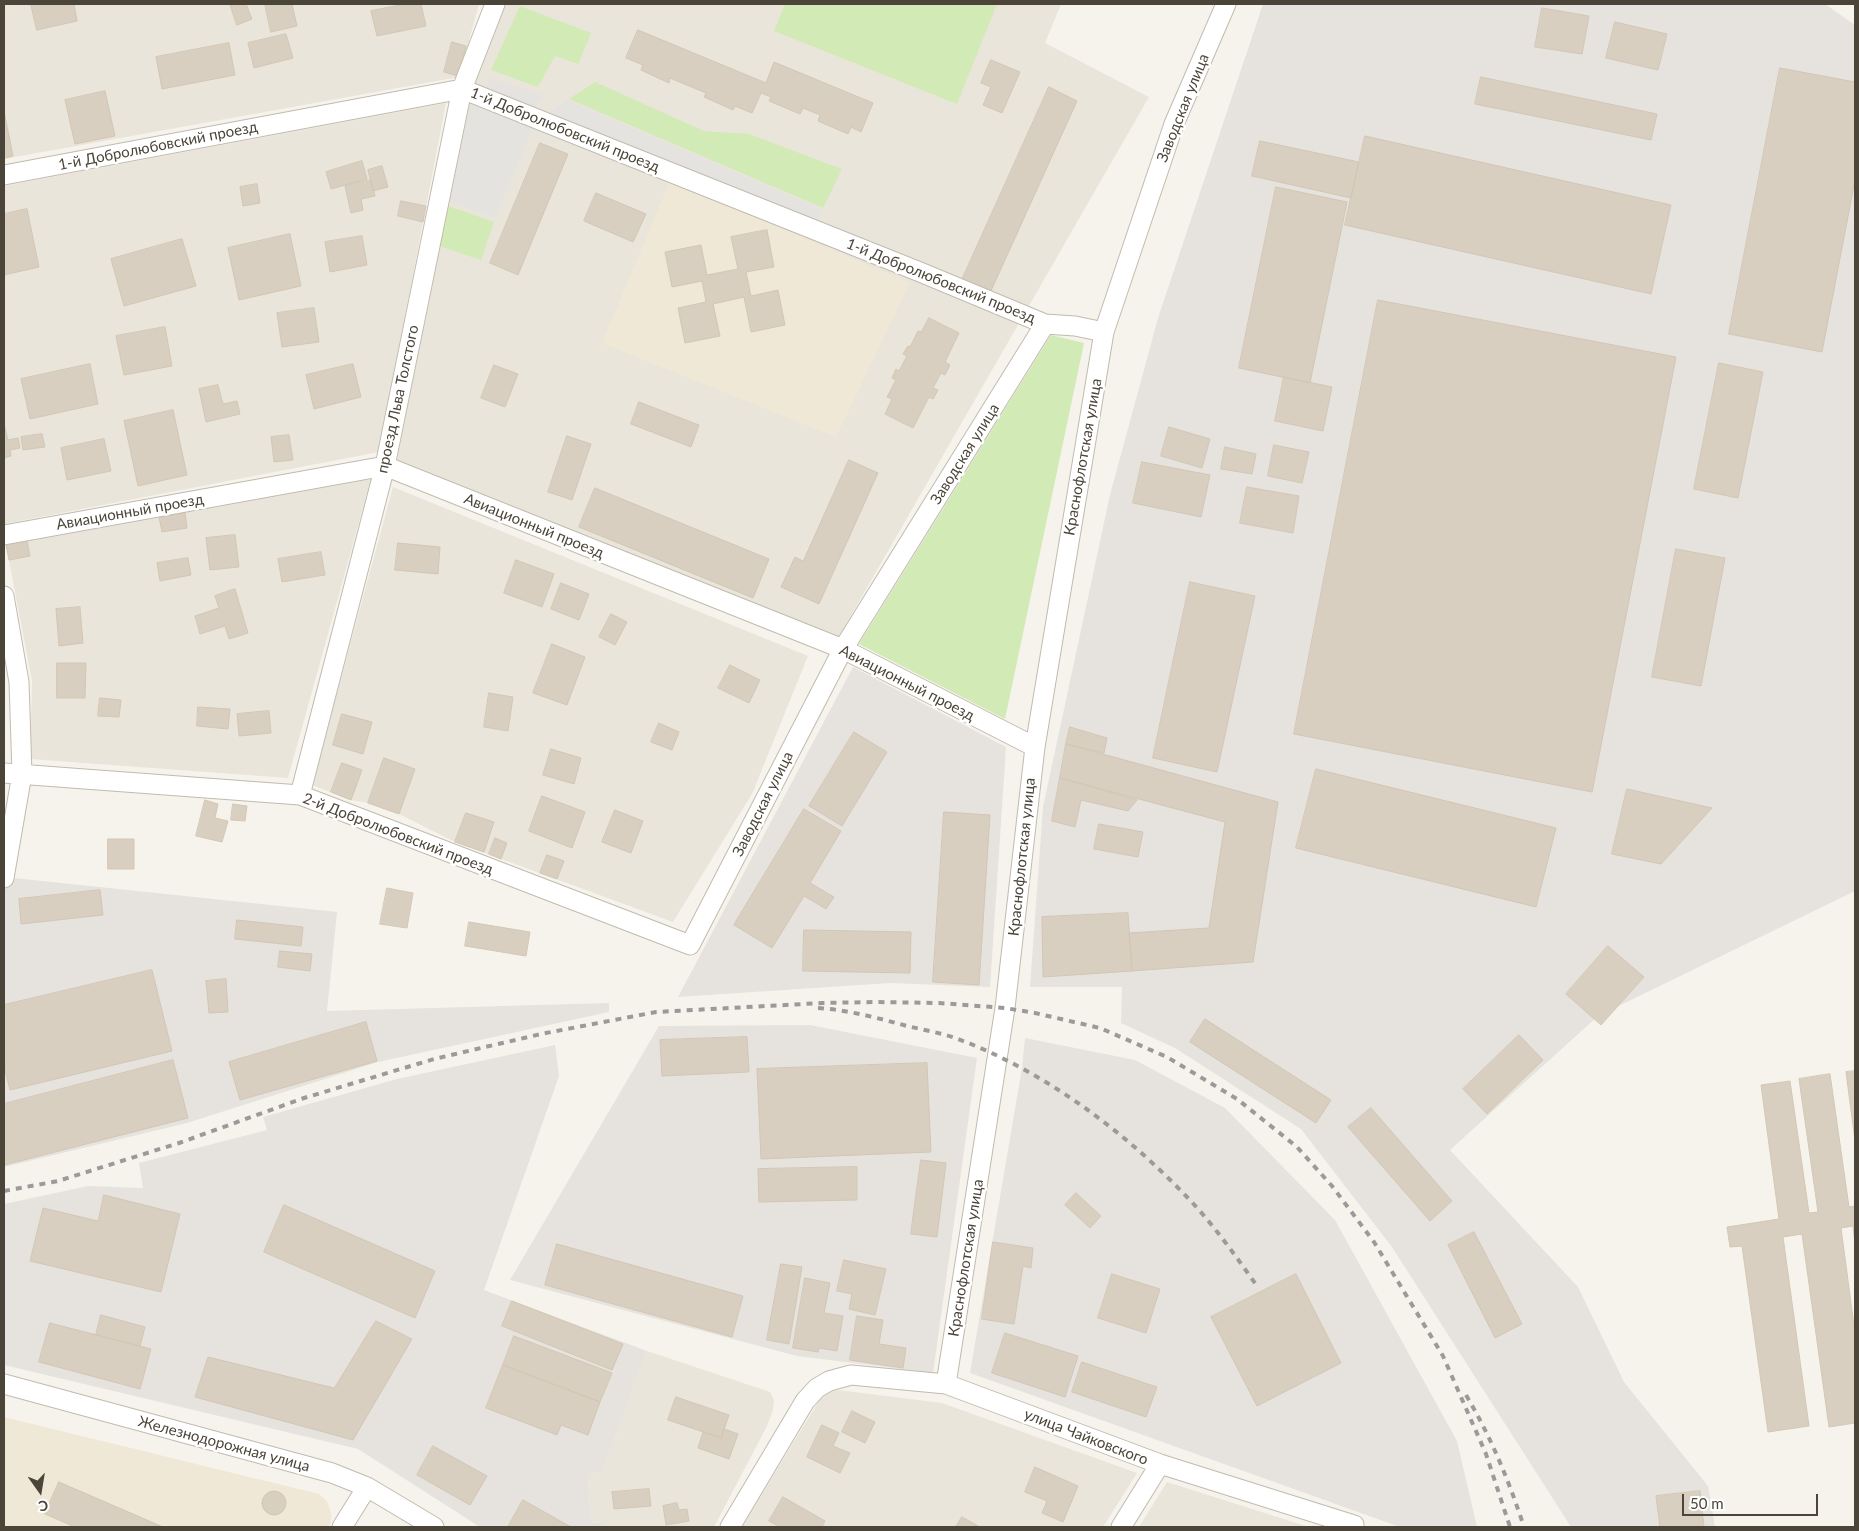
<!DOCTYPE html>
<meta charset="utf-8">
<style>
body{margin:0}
#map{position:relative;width:1859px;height:1531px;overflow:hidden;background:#f6f3ec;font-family:Lato,sans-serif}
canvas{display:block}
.frame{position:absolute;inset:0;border:5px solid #4b4439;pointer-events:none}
.north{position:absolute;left:15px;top:1466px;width:50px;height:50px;-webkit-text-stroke:4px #fff;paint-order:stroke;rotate:167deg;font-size:14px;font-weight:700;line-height:20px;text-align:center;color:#4b4439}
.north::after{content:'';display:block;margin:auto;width:18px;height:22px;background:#4b4439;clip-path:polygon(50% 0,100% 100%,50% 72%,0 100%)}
.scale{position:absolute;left:1682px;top:1494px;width:136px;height:22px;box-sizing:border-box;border:2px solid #4b4439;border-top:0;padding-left:6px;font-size:15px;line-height:18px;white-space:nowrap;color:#4b4439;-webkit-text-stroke:4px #fff;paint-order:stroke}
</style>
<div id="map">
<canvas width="1859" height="1531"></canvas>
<div class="frame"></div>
<div class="north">С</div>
<div class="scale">50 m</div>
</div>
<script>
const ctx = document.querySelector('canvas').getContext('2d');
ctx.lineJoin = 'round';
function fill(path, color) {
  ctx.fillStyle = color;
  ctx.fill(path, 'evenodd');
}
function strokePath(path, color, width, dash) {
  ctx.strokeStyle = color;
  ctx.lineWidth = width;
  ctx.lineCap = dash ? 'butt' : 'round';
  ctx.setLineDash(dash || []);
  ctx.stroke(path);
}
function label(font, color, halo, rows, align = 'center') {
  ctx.font = font + ' Lato,sans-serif';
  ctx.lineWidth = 5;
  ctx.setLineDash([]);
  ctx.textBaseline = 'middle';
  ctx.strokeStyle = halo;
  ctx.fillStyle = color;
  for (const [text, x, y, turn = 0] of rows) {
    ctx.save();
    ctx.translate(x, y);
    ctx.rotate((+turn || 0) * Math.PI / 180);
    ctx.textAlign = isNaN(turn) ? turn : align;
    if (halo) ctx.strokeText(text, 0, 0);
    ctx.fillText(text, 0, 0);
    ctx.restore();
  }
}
const residential = new Path2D(`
 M 4,4 L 479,4 L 459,77 L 4,159 Z
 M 499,4 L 1061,4 L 1045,43 L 1149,97 L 838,638 L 385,458 L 466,90 Z
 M 446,103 L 379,452 L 4,524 L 4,186 Z
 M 371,479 L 288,778 L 30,759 L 32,681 L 6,545 Z
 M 393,487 L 808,656 L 752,794 L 673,922 L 455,842 L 399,814 L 368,803 L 351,800 L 312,785 Z
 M 647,1351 L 770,1392 L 774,1400 L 773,1410 L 767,1426 L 714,1527 L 605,1527 L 604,1522 L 591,1523 L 588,1474 L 602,1472 Z
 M 838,1390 L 942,1403 L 1137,1473 L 1103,1527 L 742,1527 L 820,1399 L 828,1392 Z
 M 1167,1482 L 1309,1527 L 1139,1527 Z`);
const industrial = new Path2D(`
 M 1263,4 L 1825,4 L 1855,25 L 1855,891 L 1598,1016 L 1450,1150 L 1578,1287 L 1624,1382 L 1708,1486 L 1715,1527 L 1571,1527 L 1392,1247 L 1301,1129 L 1175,1048 L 1121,1023 L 1122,987 L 1030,987 L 1043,807 L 1110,495 L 1158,318 Z
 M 853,667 L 1006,747 L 990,987 L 890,983 L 678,997 Z
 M 4,877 L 337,912 L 327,1011 L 609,1003 L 609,1012 L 378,1062 L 187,1123 L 4,1167 Z
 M 810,1025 L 977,1058 L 933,1373 L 797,1356 L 510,1280 L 659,1026 Z
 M 1025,1038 L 1135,1060 L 1225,1108 L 1335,1220 L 1457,1441 L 1477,1527 L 1400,1527 L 970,1373 L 1022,1068 Z
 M 555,1045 L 559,1076 L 484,1290 L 647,1351 L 602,1472 L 588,1474 L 591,1523 L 605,1522 L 605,1527 L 480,1527 L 358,1449 L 4,1365 L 4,1204 L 88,1186 L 143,1188 L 139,1163 L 267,1130 L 263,1117 L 397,1079 Z`);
const education = new Path2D(`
 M 670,181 L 910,283 L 836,437 L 602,343 Z
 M 4,1417 L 319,1494 L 327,1501 L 331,1512 L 331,1523 L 328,1527 L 4,1527 Z`);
const green = new Path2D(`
 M 785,4 L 997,4 L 957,104 L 774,31 Z
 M 520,6 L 591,33 L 578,64 L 555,56 L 538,87 L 491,70 Z
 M 595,82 L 704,131 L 749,134 L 842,169 L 823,208 L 569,99 Z
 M 449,206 L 494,222 L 481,260 L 436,245 Z
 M 1051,335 L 1084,343 L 1005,719 L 859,644 Z`);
const parking = new Path2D(`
 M 491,78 L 546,96 L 527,112 L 483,95 Z
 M 567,100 L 822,209 L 814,228 L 542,119 Z
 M 470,105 L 533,128 L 495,218 L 448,201 Z`);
const building = new Path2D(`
 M 31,4 L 74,4 L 77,21 L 37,30 Z
 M 230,4 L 246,4 L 252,19 L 237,25 Z
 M 265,4 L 292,4 L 297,26 L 271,32 Z
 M 406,4 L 421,4 L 426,26 L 377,36 L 371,11 Z
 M 1542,8 L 1589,16 L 1582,54 L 1535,47 Z
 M 1615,22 L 1667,34 L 1658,70 L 1606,58 Z
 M 638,30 L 766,83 L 774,62 L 873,103 L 861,132 L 851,127 L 848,134 L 818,121 L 820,115 L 803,108 L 800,114 L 769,101 L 771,97 L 761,93 L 752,113 L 735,106 L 733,110 L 704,97 L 706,93 L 670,78 L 669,83 L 641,70 L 643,65 L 626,58 Z
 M 286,34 L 293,58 L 254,68 L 248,43 Z
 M 452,42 L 466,46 L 458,76 L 444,72 Z
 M 229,43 L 235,75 L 162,89 L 156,57 Z
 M 991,60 L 1020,72 L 1002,113 L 983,105 L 991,87 L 981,83 Z
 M 1780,68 L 1855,82 L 1855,180 L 1822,352 L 1729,334 Z
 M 1481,77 L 1657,114 L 1651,140 L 1475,104 Z
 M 1049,87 L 1077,101 L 990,293 L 961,282 Z
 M 105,91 L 115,136 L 75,144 L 65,100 Z
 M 4,111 L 13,156 L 4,158 Z
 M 1365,136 L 1671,205 L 1651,294 L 1345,225 Z
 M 1260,141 L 1359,162 L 1351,198 L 1252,176 Z
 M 540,143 L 568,154 L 518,275 L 490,263 Z
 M 362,161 L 367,179 L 331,189 L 326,172 Z
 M 382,166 L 388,187 L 373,191 L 368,170 Z
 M 371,180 L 375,196 L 361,199 L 363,210 L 351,213 L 345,186 Z
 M 257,184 L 260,203 L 243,206 L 240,187 Z
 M 1276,187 L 1347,202 L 1310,383 L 1239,368 Z
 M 596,193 L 646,214 L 633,242 L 584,221 Z
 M 401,201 L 426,206 L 423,222 L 398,216 Z
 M 27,209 L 39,267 L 4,275 L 4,214 Z
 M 767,230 L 774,267 L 746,272 L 751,296 L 778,290 L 785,325 L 751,332 L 744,297 L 713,304 L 720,336 L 685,343 L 678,308 L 706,302 L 702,281 L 672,287 L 665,252 L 701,245 L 707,275 L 738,269 L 731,237 Z
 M 290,234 L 301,286 L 239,300 L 228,248 Z
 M 362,236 L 367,265 L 330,272 L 325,242 Z
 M 182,239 L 196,286 L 124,306 L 111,259 Z
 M 1378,300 L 1676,357 L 1592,792 L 1294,734 Z
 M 314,308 L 319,342 L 282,347 L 277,313 Z
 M 929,318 L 959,333 L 945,362 L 950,365 L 945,375 L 941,373 L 933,388 L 938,390 L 933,399 L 929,397 L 913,428 L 885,414 L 892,399 L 887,397 L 896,380 L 892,378 L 896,369 L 899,371 L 907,356 L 903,354 L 908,346 L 910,347 L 918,331 L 921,332 Z
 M 165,327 L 172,366 L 124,375 L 116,336 Z
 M 1719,363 L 1763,372 L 1738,498 L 1694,489 Z
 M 90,364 L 98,404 L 30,419 L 21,379 Z
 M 353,364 L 361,397 L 314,409 L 306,375 Z
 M 494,365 L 518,374 L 505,407 L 481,398 Z
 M 1284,377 L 1332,387 L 1323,431 L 1275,421 Z
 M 218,385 L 223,404 L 237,401 L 240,414 L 206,422 L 199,389 Z
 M 639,402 L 699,425 L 691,447 L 631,424 Z
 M 173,410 L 187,475 L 138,486 L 124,421 Z
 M 4,424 L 8,440 L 18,438 L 20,448 L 10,450 L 11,456 L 4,458 Z
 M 1169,427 L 1210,439 L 1202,468 L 1161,456 Z
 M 42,434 L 45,447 L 23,450 L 21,437 Z
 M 289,435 L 293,460 L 274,462 L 271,437 Z
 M 567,436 L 591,444 L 572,500 L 548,492 Z
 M 104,439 L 111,471 L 67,480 L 61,448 Z
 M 1274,445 L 1309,452 L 1302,483 L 1268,476 Z
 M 1225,447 L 1256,454 L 1252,474 L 1221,469 Z
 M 849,460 L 878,473 L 819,604 L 781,587 L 795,557 L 803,561 Z
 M 1142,462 L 1210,475 L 1201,517 L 1133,503 Z
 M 1247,487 L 1299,496 L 1293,533 L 1240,523 Z
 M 595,488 L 769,559 L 753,598 L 579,527 Z
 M 185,513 L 187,528 L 162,532 L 159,517 Z
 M 235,535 L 239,567 L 210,570 L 206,538 Z
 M 27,541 L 30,556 L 9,560 L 6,545 Z
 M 398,543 L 440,547 L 438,574 L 395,570 Z
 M 1676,549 L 1725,558 L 1701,686 L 1652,677 Z
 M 321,552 L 325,575 L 282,582 L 278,559 Z
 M 188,558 L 191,575 L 160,581 L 157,563 Z
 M 516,560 L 554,574 L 542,607 L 504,593 Z
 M 1190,582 L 1255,596 L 1217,772 L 1153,758 Z
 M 561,583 L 589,594 L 579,620 L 551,609 Z
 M 235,589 L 248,633 L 229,639 L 225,626 L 200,634 L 195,616 L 219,608 L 215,596 Z
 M 80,607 L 83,643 L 59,646 L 56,609 Z
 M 611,614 L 627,622 L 615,645 L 599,637 Z
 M 552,644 L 585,657 L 567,705 L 533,693 Z
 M 57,663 L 86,663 L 85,698 L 57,698 Z
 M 730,665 L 760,680 L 749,703 L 718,688 Z
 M 489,693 L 513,697 L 508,731 L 484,727 Z
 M 100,698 L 121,700 L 119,717 L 98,716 Z
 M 198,707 L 230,709 L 228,729 L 197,726 Z
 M 269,711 L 271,733 L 239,736 L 237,714 Z
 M 342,714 L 372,722 L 363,754 L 333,745 Z
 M 659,723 L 679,732 L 672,750 L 651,742 Z
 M 1070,727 L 1107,738 L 1104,753 L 1066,744 Z
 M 854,732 L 887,752 L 842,826 L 809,806 Z
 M 1066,744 L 1278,802 L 1253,962 L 1132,971 L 1129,933 L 1209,928 L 1225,822 L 1060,778 Z
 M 551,749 L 581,758 L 574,784 L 543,775 Z
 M 384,758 L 415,769 L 399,814 L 368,803 Z
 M 342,763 L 362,770 L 351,800 L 331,792 Z
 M 1316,769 L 1556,828 L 1536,907 L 1296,848 Z
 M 1060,778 L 1137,800 L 1128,811 L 1081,800 L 1075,827 L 1052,821 Z
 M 1627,789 L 1712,808 L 1661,864 L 1612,854 Z
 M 542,796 L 585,812 L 572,848 L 529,831 Z
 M 205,800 L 218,804 L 215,818 L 228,821 L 222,842 L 196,836 Z
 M 233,804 L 247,806 L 245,821 L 231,820 Z
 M 804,809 L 841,831 L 810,883 L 834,897 L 826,909 L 804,896 L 772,948 L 734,925 Z
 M 615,810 L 643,821 L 631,853 L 602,842 Z
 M 944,812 L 990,815 L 979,985 L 933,982 Z
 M 466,813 L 494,822 L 484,852 L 455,842 Z
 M 1099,824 L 1143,832 L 1138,857 L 1094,849 Z
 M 495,838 L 507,843 L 501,859 L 489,854 Z
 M 108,839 L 134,839 L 134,869 L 108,869 Z
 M 547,855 L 564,861 L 557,879 L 540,873 Z
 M 387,888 L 413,893 L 407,928 L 380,924 Z
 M 100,890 L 103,915 L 21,924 L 19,899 Z
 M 1128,913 L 1132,971 L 1043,977 L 1042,917 Z
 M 237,920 L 303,927 L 301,946 L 235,939 Z
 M 469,922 L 530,932 L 526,956 L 465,946 Z
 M 804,930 L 911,932 L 910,973 L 803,971 Z
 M 1608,946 L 1644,977 L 1601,1025 L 1566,994 Z
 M 280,951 L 312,954 L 310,971 L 278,967 Z
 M 152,970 L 172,1051 L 10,1090 L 4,1066 L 4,1005 Z
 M 226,979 L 228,1012 L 209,1013 L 206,981 Z
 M 1205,1019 L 1331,1100 L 1316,1123 L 1190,1042 Z
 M 366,1022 L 377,1061 L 240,1100 L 229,1062 Z
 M 1519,1035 L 1543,1060 L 1487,1114 L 1463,1089 Z
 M 747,1037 L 749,1072 L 662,1076 L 660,1040 Z
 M 173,1060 L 188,1118 L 4,1165 L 4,1104 Z
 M 927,1063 L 931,1152 L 761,1159 L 757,1069 Z
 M 1855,1071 L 1855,1141 L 1846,1072 Z
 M 1830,1074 L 1849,1207 L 1855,1206 L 1855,1244 L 1853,1226 L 1841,1228 L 1855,1333 L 1855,1423 L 1829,1427 L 1802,1234 L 1783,1237 L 1809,1426 L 1768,1432 L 1742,1246 L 1730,1247 L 1727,1227 L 1779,1219 L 1761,1085 L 1790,1081 L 1809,1213 L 1818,1212 L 1799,1079 Z
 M 1371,1108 L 1452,1201 L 1430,1221 L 1348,1127 Z
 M 921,1160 L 946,1163 L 937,1237 L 911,1234 Z
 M 857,1167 L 857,1200 L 759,1202 L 758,1169 Z
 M 1076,1193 L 1101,1216 L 1090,1228 L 1065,1205 Z
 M 104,1195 L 180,1214 L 161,1292 L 30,1261 L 43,1208 L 98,1221 Z
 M 284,1205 L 435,1271 L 415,1318 L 264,1252 Z
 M 1474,1232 L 1522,1324 L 1495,1338 L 1448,1245 Z
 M 993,1242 L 1033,1248 L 1031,1268 L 1023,1266 L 1014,1324 L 982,1319 Z
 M 557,1244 L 743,1296 L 732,1337 L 545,1285 Z
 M 844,1260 L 886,1269 L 875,1315 L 849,1309 L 852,1294 L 837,1291 Z
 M 781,1264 L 802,1267 L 789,1344 L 767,1340 Z
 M 1112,1274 L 1160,1289 L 1146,1333 L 1098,1318 Z
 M 1296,1274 L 1341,1363 L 1257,1406 L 1211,1317 Z
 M 805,1278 L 830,1283 L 824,1313 L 843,1316 L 837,1351 L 819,1348 L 818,1352 L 793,1348 Z
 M 512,1301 L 623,1344 L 612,1370 L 502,1326 Z
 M 101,1315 L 145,1327 L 140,1346 L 96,1335 Z
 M 857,1316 L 883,1320 L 879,1344 L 906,1348 L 903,1368 L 850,1360 Z
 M 376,1321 L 412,1339 L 353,1440 L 195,1397 L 208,1357 L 334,1388 Z
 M 50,1323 L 151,1349 L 140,1389 L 39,1362 Z
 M 1005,1333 L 1078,1356 L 1065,1397 L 992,1373 Z
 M 514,1336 L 612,1373 L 600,1402 L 503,1365 Z
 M 1082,1362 L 1157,1387 L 1146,1417 L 1072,1392 Z
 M 503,1365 L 600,1402 L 588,1435 L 561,1425 L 557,1435 L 486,1408 Z
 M 676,1397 L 729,1415 L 721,1438 L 668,1420 Z
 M 852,1411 L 875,1422 L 865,1443 L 842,1432 Z
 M 822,1425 L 839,1433 L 833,1446 L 850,1453 L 840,1473 L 807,1457 Z
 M 724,1429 L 738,1434 L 729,1459 L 698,1448 L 703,1432 L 721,1438 Z
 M 433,1446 L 487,1476 L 470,1505 L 417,1475 Z
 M 1035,1467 L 1078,1486 L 1063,1522 L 1042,1513 L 1047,1501 L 1025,1492 Z
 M 59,1482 L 163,1527 L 75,1527 L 45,1514 Z
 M 649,1489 L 651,1506 L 614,1509 L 612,1492 Z
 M 1700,1491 L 1704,1527 L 1660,1527 L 1656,1496 Z
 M262 1503a12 12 0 1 1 24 0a12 12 0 1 1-24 0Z
 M 783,1497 L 825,1521 L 822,1527 L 780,1527 L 769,1521 Z
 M 523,1500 L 571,1527 L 508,1527 Z
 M 677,1503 L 679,1510 L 687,1509 L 689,1521 L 666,1525 L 663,1506 Z
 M 962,1517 L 978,1526 L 977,1527 L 956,1527 Z`);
const minor = new Path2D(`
 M 4,175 L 462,89 L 920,272 L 1045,324
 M 4,535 L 385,466 L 843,649 L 1035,747
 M 4,596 L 19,682 L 22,774 L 4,878
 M 4,773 L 300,795 L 690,945 L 843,649 L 1045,324 L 1075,326 L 1104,332
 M 300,795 L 385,466 L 462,89 L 495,4
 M 4,1384 L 332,1473 L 367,1487 L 434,1527
 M 946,1384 L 1005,1008 L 1035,747 L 1104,332 L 1174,124 L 1226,4
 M 342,1527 L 367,1487
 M 730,1527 L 805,1401 L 817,1388 L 829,1381 L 851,1375 L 946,1384 L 1160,1464 L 1354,1525 L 1354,1527
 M 1121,1527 L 1160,1464`);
const rail = new Path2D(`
 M 818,1008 C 848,1010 878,1018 907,1026 C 924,1030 942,1033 958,1039 C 1044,1071 1124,1131 1187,1197 C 1213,1224 1235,1255 1257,1286
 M 4,1191 L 58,1181 L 179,1143 L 304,1098 L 434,1059 L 541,1034 L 656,1012 L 822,1003 L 876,1002 L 939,1003 L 1005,1008 L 1035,1013 L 1100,1028 L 1167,1057 L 1237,1099 L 1297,1147 L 1332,1186 L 1374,1242 L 1443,1356 L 1486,1454 L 1510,1527
 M 1466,1395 C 1491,1437 1509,1481 1524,1527`);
const streetNames = [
 ["Заводская улица",1183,108,-68],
 ["1-й Добролюбовский проезд",565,130,22],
 ["1-й Добролюбовский проезд",158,146,-11],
 ["1-й Добролюбовский проезд",941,281,22],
 ["проезд Льва Толстого",398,399,-78],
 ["Заводская улица",965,454,-58],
 ["Краснофлотская улица",1083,457,-80],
 ["Авиационный проезд",130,512,-10],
 ["Авиационный проезд",534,526,22],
 ["Авиационный проезд",907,683,27],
 ["Заводская улица",763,804,-63],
 ["2-й Добролюбовский проезд",398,834,21],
 ["Краснофлотская улица",1022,857,-84],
 ["Краснофлотская улица",966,1258,-81],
 ["улица Чайковского",1086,1437,21],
 ["Железнодорожная улица",224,1444,15]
];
fill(residential, '#eae5da');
fill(industrial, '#e6e2dd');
fill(education, '#efe8d6');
fill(green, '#d2eab5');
fill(parking, '#e5e3e0');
fill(building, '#d8cfc1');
strokePath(building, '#d3c7b4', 1);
strokePath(minor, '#c2bbae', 21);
strokePath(minor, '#fff', 19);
strokePath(rail, '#9a9a9a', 4, [6, 6]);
label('15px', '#4b4439', '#fff', streetNames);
</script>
